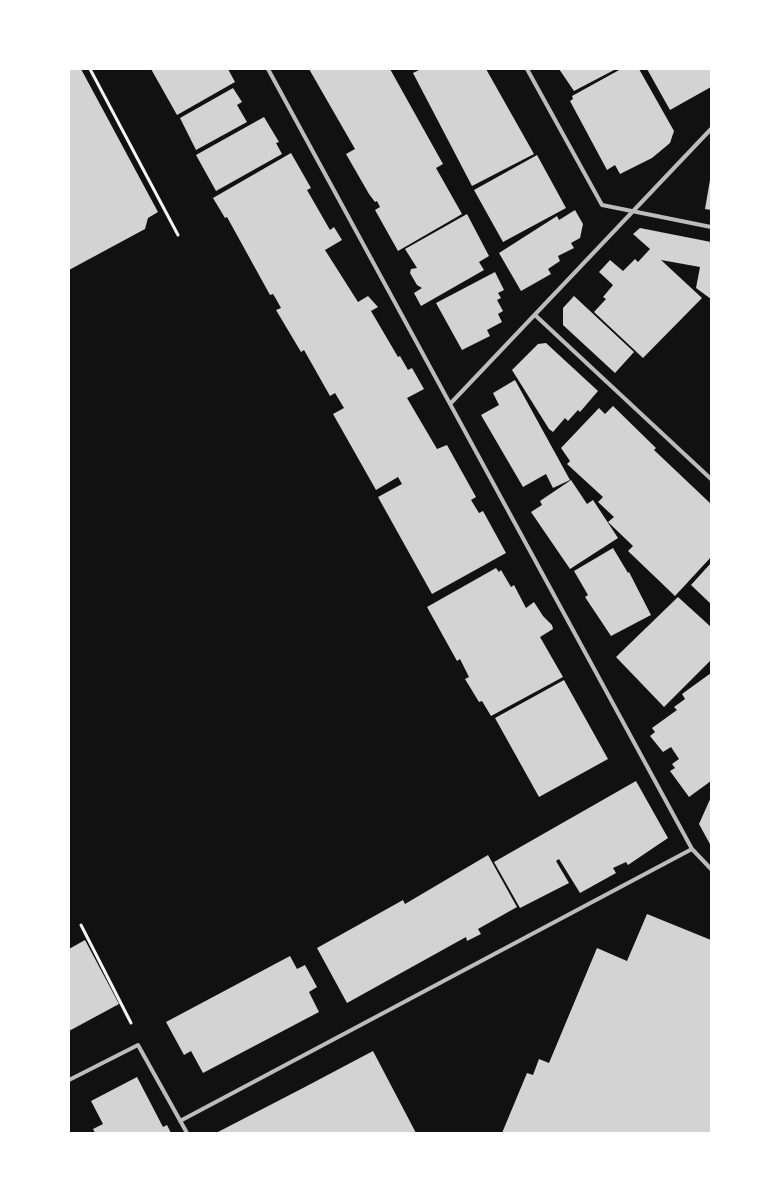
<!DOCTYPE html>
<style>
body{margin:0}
#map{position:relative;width:780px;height:1202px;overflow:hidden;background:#111;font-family:Helvetica,sans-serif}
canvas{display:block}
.frame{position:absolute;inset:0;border:70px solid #fff;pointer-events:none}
</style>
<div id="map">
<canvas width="780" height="1202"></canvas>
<div class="frame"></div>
</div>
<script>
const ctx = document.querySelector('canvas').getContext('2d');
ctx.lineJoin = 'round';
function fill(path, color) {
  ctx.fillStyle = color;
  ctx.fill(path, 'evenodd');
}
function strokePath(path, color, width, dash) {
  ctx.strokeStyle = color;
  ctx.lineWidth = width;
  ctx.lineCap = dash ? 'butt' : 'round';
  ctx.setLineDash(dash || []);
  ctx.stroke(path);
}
const building = new Path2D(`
 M 69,69 L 81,69 L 158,212 L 148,218 L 145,229 L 69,270 Z
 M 151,69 L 228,69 L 235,82 L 177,115 Z
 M 309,69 L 390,69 L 443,164 L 436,168 L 462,214 L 398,251 L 375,210 L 380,207 L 377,201 L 375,202 L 369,194 L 346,154 L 355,149 Z
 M 421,69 L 486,69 L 534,154 L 472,186 L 413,73 Z
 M 559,69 L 616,69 L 574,91 Z
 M 621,69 L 639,69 L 674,131 L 670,143 L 652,158 L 620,174 L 615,165 L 607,170 L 570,101 L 573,99 L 572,96 Z
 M 647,69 L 711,69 L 711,87 L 670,110 Z
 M 233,88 L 242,102 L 237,105 L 247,122 L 196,150 L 180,118 Z
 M 264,117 L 279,142 L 276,143 L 282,154 L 216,191 L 196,155 Z
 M 291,153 L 311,188 L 307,190 L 330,230 L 334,227 L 342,240 L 325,250 L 358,302 L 368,296 L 378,307 L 371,311 L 398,357 L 400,356 L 408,370 L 412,368 L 424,389 L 407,398 L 437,449 L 447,445 L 476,497 L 471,500 L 479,513 L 483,511 L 506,553 L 432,594 L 378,497 L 402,484 L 398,477 L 376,490 L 333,414 L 344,408 L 335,393 L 330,396 L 304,350 L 301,352 L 276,310 L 281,308 L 276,299 L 273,294 L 270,295 L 227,217 L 225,218 L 213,198 Z
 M 537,155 L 566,208 L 503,242 L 474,190 Z
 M 710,180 L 711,181 L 711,210 L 705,209 Z
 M 575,210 L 583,224 L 580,238 L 571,243 L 574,248 L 558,256 L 560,261 L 548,269 L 551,274 L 521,291 L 499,253 L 557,216 L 559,220 Z
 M 467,214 L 489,256 L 479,262 L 484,270 L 421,306 L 414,293 L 422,288 L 417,285 L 410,273 L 411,269 L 417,268 L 405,249 Z
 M 640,228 L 711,242 L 711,299 L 696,288 L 700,267 L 661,260 L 702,298 L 643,358 L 594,312 L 606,299 L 603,297 L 613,285 L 599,272 L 610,260 L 623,271 L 635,259 L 638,262 L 650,249 L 633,234 Z
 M 495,272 L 504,290 L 498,293 L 501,298 L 497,300 L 503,311 L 498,314 L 502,322 L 487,330 L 490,336 L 462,350 L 436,303 Z
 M 574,296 L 634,352 L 615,373 L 563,325 L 563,308 Z
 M 546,343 L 598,391 L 580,412 L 578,410 L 568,421 L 565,418 L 553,432 L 549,429 L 512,370 L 538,344 Z
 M 515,380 L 570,480 L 553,488 L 546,474 L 523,487 L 481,415 L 499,405 L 493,393 Z
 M 613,406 L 656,448 L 654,450 L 711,504 L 711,557 L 675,596 L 628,551 L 633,546 L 608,522 L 614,517 L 598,502 L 603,497 L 567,464 L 570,461 L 561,448 L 599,408 L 605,414 Z
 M 571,480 L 587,504 L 593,500 L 618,538 L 570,569 L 531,512 L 542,505 L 540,501 Z
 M 613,548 L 628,573 L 629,572 L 651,615 L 611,636 L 585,597 L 588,595 L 574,571 Z
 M 711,563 L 711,604 L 691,585 Z
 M 496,568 L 499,572 L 501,570 L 511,587 L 514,585 L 526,608 L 534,602 L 543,616 L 552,625 L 553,629 L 540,637 L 563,677 L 491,716 L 482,701 L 479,702 L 465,679 L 469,677 L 460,659 L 457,661 L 427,607 Z
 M 678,597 L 711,627 L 711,660 L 664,707 L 616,657 Z
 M 711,673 L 711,781 L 689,797 L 670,771 L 675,768 L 672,764 L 679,759 L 671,747 L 663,752 L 650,736 L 655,732 L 652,728 L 677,710 L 674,707 L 685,699 L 682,694 Z
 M 564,680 L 608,759 L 539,797 L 495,718 Z
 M 636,781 L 668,838 L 628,865 L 626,862 L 613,868 L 616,873 L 580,893 L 559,859 L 556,861 L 569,883 L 520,908 L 494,862 Z
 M 711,797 L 711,846 L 699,824 Z
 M 488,855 L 517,907 L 478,929 L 481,934 L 467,941 L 466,937 L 347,1003 L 317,948 L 403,900 L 405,904 Z
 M 647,914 L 711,940 L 711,1133 L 502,1133 L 527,1073 L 533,1075 L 539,1059 L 549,1063 L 597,948 L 627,961 Z
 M 85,940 L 119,1004 L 69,1031 L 69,949 Z
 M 290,956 L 297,969 L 305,965 L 317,987 L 309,992 L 319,1012 L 203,1073 L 191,1051 L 184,1055 L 166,1022 Z
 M 373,1051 L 416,1133 L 216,1133 L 303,1088 Z
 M 137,1077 L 163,1127 L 167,1125 L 171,1133 L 95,1133 L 93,1129 L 103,1124 L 91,1101 Z`);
const path = new Path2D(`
 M 90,69 L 178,235
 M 81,925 L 131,1023`);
const service = new Path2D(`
 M 268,69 L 692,849 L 711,869
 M 527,69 L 602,205 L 711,227
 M 535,315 L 711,479
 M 450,404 L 711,129
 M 69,1080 L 138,1045 L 187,1133
 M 180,1121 L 692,849`);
fill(building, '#d3d3d3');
strokePath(path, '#f5f5f5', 3);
strokePath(service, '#bcbcbc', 4);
</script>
